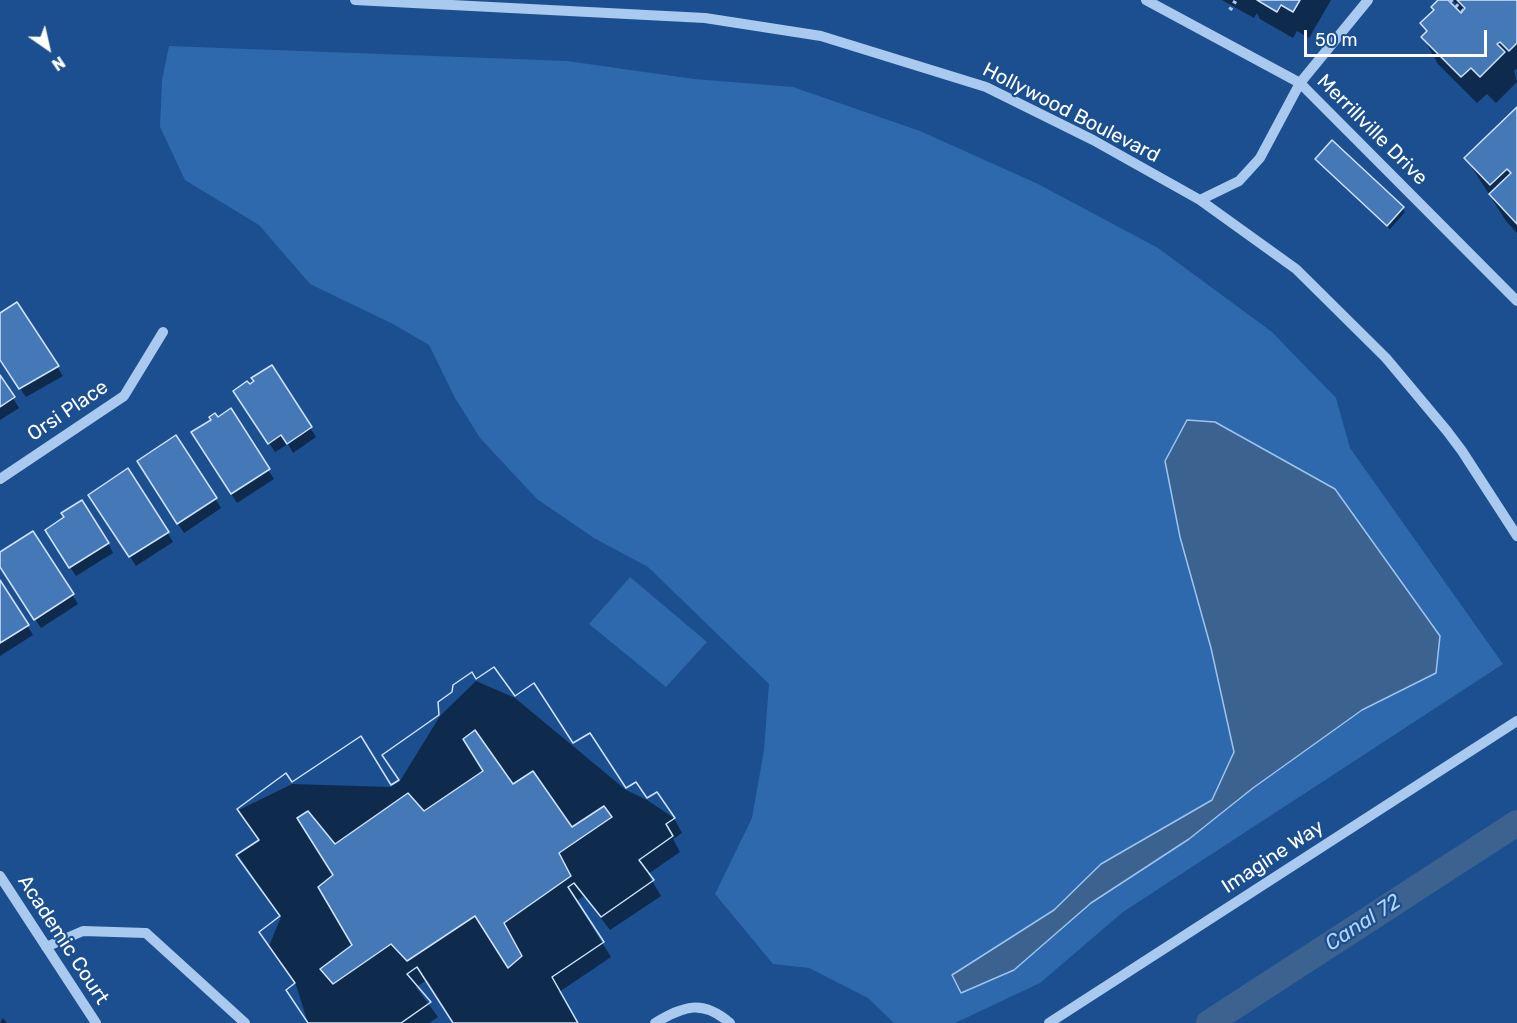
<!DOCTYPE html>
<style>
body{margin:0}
#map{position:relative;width:1517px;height:1023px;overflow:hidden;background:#1b4f8f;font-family:Rubik,sans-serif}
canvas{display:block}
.north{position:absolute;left:18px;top:18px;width:60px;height:60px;-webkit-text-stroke:4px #1b4f8f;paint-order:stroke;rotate:146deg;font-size:16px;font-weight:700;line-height:24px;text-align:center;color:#fff}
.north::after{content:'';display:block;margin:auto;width:21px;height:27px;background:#fff;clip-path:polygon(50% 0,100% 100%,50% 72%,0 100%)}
.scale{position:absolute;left:1304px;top:30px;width:183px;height:27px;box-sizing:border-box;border:3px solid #fff;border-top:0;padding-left:8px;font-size:18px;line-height:21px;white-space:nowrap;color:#fff;-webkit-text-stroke:4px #1b4f8f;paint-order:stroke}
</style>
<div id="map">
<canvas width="1517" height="1023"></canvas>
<div class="north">N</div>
<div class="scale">50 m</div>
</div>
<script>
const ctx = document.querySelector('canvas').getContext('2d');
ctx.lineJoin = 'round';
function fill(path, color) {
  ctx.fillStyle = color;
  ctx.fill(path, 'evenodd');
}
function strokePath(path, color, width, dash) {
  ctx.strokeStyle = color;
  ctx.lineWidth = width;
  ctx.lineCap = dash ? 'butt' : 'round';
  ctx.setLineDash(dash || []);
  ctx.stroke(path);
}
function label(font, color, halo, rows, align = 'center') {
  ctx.font = font + ' Rubik,sans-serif';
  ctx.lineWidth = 4.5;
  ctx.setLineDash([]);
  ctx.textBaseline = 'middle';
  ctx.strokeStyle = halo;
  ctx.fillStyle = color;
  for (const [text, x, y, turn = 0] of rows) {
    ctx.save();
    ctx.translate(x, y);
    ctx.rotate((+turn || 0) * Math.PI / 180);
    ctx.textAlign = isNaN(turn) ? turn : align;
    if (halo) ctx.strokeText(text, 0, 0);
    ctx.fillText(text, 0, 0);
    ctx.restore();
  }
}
const green = new Path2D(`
 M 169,46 L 567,61 L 694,79 L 793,87 L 920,131 L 1038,184 L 1158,248 L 1272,332 L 1336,398 L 1350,448 L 1503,664 L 1123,912 L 1040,983 L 955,1023 L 894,1023 L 868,998 L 809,968 L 773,964 L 715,894 L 752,818 L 764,750 L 769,684 L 648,567 L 594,538 L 537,499 L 480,438 L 455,398 L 429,345 L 393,324 L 310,284 L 259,225 L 185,180 L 160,127 L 162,80 Z
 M 630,577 L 707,642 L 666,687 L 589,624 Z`);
const water = new Path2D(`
 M 1187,420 L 1215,422 L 1335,489 L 1440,636 L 1436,673 L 1362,710 L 1253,788 L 1189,839 L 1091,903 L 1014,970 L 961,993 L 952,975 L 1054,910 L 1101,864 L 1212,800 L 1234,752 L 1211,648 L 1180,537 L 1165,461 Z`);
const shadow = new Path2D(`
 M 1222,0 L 1331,0 L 1309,38 L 1297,31 L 1293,38 L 1260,19 L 1257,13 L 1254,18 Z
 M 1440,0 L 1446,0 L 1460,12 L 1453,0 L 1517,0 L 1517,69 L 1514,70 L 1517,82 L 1496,103 L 1487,94 L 1477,103 L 1438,64 L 1423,37 L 1428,33 L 1422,24 L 1435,11 Z
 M 1517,109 L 1517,233 L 1506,221 L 1466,158 Z
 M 1332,142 L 1403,208 L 1405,212 L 1390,229 L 1319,163 L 1317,159 Z
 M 17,304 L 63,376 L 26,397 L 0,359 L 0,315 Z
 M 271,367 L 316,437 L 293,453 L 288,444 L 275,452 L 241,400 L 249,386 Z
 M 0,377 L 19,408 L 0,420 Z
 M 213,420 L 268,470 L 274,479 L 237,503 L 198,442 Z
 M 176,437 L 221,508 L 184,533 L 144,471 Z
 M 96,504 L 167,532 L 173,542 L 136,566 Z
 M 52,539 L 108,543 L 113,553 L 76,576 Z
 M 0,554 L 72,595 L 78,604 L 41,628 L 0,566 Z
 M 0,583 L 33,635 L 0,656 Z
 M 476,681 L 515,698 L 626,790 L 647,800 L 674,818 L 682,833 L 673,839 L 680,852 L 648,874 L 661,896 L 610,930 L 584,896 L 576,901 L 611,957 L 559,992 L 577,1023 L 454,1023 L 427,980 L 416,987 L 438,1017 L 429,1023 L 308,1023 L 296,985 L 269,946 L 281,917 L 238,855 L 259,841 L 239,810 L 292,784 L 391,787 L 400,781 L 440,716 Z
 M 3,1018 L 7,1023 L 0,1023 Z`);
const canal = new Path2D(`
 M 1209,1023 L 1517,823`);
const building = new Path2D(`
 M 1257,0 L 1300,0 L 1293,12 L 1281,5 L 1277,12 Z
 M 1438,0 L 1448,0 L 1461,13 L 1465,8 L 1457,0 L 1517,0 L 1517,43 L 1509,51 L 1500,42 L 1497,44 L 1505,52 L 1480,77 L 1471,68 L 1461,77 L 1421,37 L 1427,31 L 1420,23 L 1434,10 L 1431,7 Z
 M 1517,107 L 1517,224 L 1489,194 L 1511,173 L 1507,169 L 1490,185 L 1464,158 Z
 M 1332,140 L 1404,207 L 1387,226 L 1315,159 Z
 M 17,302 L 59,366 L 19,389 L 0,360 L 0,313 Z
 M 272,365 L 312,427 L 287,444 L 281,435 L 268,444 L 233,391 L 247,381 L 250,384 L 254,381 L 251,378 Z
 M 0,375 L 15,397 L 0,407 Z
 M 231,408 L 270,469 L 231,494 L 191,432 L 211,420 L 209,417 L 215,413 L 218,417 Z
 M 176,435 L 217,498 L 177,524 L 137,461 Z
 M 128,468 L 169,532 L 129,557 L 88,495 Z
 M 82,500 L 109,543 L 69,568 L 45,530 L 64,517 L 61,513 Z
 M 33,531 L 74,594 L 34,620 L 0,567 L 0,552 Z
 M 0,580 L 29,625 L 0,643 Z
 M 494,667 L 515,696 L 534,683 L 573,743 L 590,733 L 626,788 L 636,782 L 647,798 L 657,792 L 675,818 L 666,824 L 673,836 L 639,860 L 654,880 L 601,917 L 574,883 L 568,887 L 604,942 L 552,977 L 578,1023 L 453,1023 L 417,967 L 407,974 L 431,1002 L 401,1023 L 308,1023 L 286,990 L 295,983 L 259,932 L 280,916 L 236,855 L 259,840 L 237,809 L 286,773 L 292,782 L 361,736 L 391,785 L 399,780 L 382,755 L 439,715 L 438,702 L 452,692 L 453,685 L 472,672 L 476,679 ZM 475,730 L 513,784 L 533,771 L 572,827 L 604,806 L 612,817 L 559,853 L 571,876 L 504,923 L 522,956 L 508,968 L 475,916 L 407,961 L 391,944 L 333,984 L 320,969 L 352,945 L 318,887 L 333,875 L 297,818 L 308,811 L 335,844 L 408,793 L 424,811 L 483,771 L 463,739 Z
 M 494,667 L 515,696 L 534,683 L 573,743 L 590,733 L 626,788 L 636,782 L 647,798 L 657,792 L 675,818 L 666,824 L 673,836 L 639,860 L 654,880 L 601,917 L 574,883 L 568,887 L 604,942 L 552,977 L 578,1023 L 453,1023 L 417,967 L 407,974 L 431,1002 L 401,1023 L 308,1023 L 286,990 L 295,983 L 259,932 L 280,916 L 236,855 L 259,840 L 237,809 L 286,773 L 292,782 L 361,736 L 391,785 L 399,780 L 382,755 L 439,715 L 438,702 L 452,692 L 453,685 L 472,672 L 476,679 Z`);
const path = new Path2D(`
 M 1450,0 L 1463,11
 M 1230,10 L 1236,0`);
const minor = new Path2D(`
 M 355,0 L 705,18 L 821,36 L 986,87 L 1093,140 L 1200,200 L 1296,269 L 1386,358 L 1447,431 L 1462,451 L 1517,536
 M 1146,0 L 1300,83 L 1517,301
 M 1200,200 L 1239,181 L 1260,158 L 1300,83 L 1368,0
 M 0,479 L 124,396 L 163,332
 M 0,876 L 96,1023
 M 46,947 L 83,931 L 146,933 L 245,1023
 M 655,1023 C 684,1006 702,999 730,1023
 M 1049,1023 L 1517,721`);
const streetNames = [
 ["Hollywood Boulevard",1071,113,27],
 ["Merrillville Drive",1372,130,45],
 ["Orsi Place",68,411,-34],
 ["Imagine Way",1273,857,-33],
 ["Academic Court",63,940,57]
];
const waterNames = [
 ["Canal 72",1363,923,-33]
];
fill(green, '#2e69ad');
fill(water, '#3c6290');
strokePath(water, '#9cc4f0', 1.5);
fill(shadow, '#0007');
strokePath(canal, '#3c6290', 26);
fill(building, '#4478b7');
strokePath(building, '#cfe3fa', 1.5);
strokePath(path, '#a9c9ee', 4, [3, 4.5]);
strokePath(minor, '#a9c9ee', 10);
label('20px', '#fff', '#1b4f8f', streetNames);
label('italic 21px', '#b5d3f5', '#1b4f8f', waterNames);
</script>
